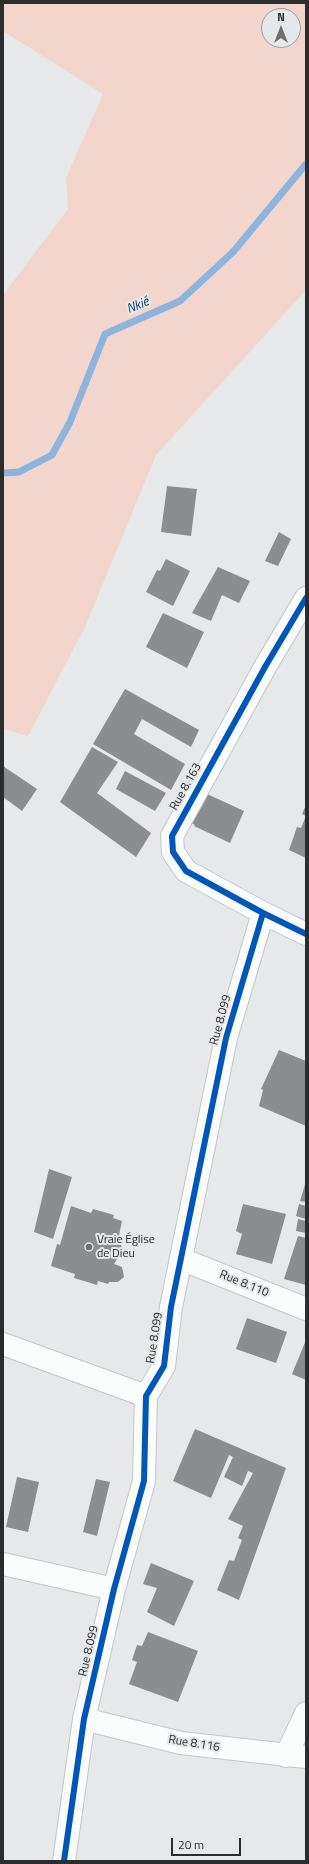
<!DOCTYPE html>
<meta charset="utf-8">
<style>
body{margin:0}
#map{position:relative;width:309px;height:1864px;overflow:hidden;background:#e6e8e9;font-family:"Titillium Web",sans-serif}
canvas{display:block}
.frame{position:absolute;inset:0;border:4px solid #2b2c2d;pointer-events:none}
.north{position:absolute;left:261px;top:8px;width:40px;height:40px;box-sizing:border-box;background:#e5e8ea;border:1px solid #9b9d9e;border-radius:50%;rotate:0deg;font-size:11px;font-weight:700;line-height:16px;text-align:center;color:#2b2c2d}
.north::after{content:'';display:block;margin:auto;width:14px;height:18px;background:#6c6e6f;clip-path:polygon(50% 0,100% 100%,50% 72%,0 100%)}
.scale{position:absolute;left:171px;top:1838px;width:70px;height:18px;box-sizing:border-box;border:2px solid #2b2c2d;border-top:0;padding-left:5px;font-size:12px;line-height:14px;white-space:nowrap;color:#2b2c2d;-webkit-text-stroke:3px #e5e8ea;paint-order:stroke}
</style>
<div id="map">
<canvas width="309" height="1864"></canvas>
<div class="frame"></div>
<div class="north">N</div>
<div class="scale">20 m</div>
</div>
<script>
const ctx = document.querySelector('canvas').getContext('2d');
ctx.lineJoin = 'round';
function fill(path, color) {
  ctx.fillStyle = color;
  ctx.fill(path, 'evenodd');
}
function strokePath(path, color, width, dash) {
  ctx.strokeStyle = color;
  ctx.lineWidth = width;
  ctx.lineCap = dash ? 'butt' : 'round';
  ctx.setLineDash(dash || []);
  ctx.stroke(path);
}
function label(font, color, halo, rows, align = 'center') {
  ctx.font = font + ' "Titillium Web",sans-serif';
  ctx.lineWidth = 4;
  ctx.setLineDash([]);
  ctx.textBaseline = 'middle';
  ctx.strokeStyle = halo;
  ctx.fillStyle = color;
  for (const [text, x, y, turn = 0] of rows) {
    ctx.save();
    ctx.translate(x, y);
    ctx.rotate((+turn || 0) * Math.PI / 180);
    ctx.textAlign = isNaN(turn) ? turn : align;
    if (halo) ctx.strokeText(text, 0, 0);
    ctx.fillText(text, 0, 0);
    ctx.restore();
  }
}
const green = new Path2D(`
 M 3,3 L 306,3 L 306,290 L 156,455 L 85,627 L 28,736 L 3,729 L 3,295 L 68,209 L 66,178 L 103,94 L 3,31 ZM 269,16 L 293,16 L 293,40 L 269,40 Z`);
const stream = new Path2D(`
 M 3,473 L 19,472 L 52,455 L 70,422 L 105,334 L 180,301 L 233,252 L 306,164`);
const building = new Path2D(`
 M 167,486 L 197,489 L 191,536 L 161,532 Z
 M 279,532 L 291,539 L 278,566 L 265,561 Z
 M 166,559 L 190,571 L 173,606 L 146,592 L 157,570 L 160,571 Z
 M 218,567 L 250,581 L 239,603 L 222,595 L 211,621 L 192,613 Z
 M 163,613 L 204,632 L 187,668 L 146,647 Z
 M 125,689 L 199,730 L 191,747 L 142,719 L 134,734 L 185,764 L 171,790 L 93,744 Z
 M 92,747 L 118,762 L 97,793 L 151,833 L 136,857 L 60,802 Z
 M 3,766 L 37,789 L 22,811 L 3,797 Z
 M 125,771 L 166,793 L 155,811 L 116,789 Z
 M 205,793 L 244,811 L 230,843 L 194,826 L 195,825 L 191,823 Z
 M 306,805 L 306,858 L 289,850 L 297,827 L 301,828 L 306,816 L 302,814 Z
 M 279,1050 L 306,1061 L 306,1126 L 259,1106 L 263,1090 L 261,1089 Z
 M 49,1169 L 72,1177 L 53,1239 L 34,1232 Z
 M 306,1181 L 306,1202 L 300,1201 Z
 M 243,1204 L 286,1214 L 272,1264 L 236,1254 L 242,1234 L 236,1231 Z
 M 299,1204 L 306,1206 L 306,1219 L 296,1216 Z
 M 71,1206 L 91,1213 L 93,1209 L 114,1215 L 113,1218 L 122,1221 L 118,1240 L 123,1249 L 114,1264 L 122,1267 L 124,1277 L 118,1282 L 109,1282 L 108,1284 L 98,1281 L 97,1285 L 74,1278 L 75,1274 L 51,1266 L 57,1244 L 60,1245 Z
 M 298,1219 L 306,1221 L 306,1233 L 296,1231 Z
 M 298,1236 L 306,1238 L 306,1285 L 284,1279 Z
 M 247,1318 L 287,1332 L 276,1363 L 236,1349 Z
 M 306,1340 L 306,1380 L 292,1374 Z
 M 195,1429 L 286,1468 L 239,1600 L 217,1590 L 229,1560 L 234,1561 L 242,1540 L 238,1538 L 243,1526 L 228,1519 L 253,1473 L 248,1471 L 242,1486 L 224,1477 L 233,1457 L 229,1455 L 211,1498 L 173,1481 Z
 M 17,1477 L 39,1482 L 28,1532 L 6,1527 Z
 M 96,1479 L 110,1482 L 97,1536 L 83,1532 Z
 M 151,1563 L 194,1581 L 174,1626 L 147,1612 L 157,1588 L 143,1584 Z
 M 148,1632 L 198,1651 L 178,1702 L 129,1684 L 137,1662 L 132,1660 L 137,1645 L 142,1646 Z`);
const minor = new Path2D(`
 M 306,598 L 265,667 L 172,836 L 173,852 L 186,871 L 263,913 L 306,934
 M 181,1259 L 306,1309
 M 3,1344 L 146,1396
 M 3,1564 L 114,1589
 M 84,1719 L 181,1743 L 306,1757
 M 286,1756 L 306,1713
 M 64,1861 L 84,1719 L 114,1589 L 144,1481 L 146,1396 L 164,1366 L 171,1307 L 226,1038 L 263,913`);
const cycleway = new Path2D(`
 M 306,598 L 265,667 L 172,836 L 173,852 L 186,871 L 263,913 L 306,934
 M 64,1861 L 84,1719 L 114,1589 L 144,1481 L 146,1396 L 164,1366 L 171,1307 L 226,1038 L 263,913`);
const markers = [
 [89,1247,4,"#6c6e6f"]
];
const streetNames = [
 ["Rue 8.163",186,787,-61],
 ["Rue 8.099",221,1020,-75],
 ["Rue 8.110",244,1284,22],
 ["Rue 8.099",155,1338,-81],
 ["Rue 8.099",89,1651,-77],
 ["Rue 8.116",194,1744,9]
];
const poiNames = [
 ["Vraie Église",97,1240],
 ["de Dieu",97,1254]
];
const waterNames = [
 ["Nkié",138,306,-23]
];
fill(green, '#f2d6cd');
strokePath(stream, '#8eb4dc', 7);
fill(building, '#8b8d8e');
strokePath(minor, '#c5c6c7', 24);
strokePath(minor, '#fbfcfc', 22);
strokePath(cycleway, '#0057b8', 6);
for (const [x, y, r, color] of markers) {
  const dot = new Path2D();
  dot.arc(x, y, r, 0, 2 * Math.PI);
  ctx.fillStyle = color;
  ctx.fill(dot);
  strokePath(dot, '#e5e8ea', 1.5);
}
label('12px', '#2b2c2d', '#e5e8ea', streetNames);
label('12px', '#2b2c2d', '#e5e8ea', poiNames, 'left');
label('italic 13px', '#12395e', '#e5e8ea', waterNames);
</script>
